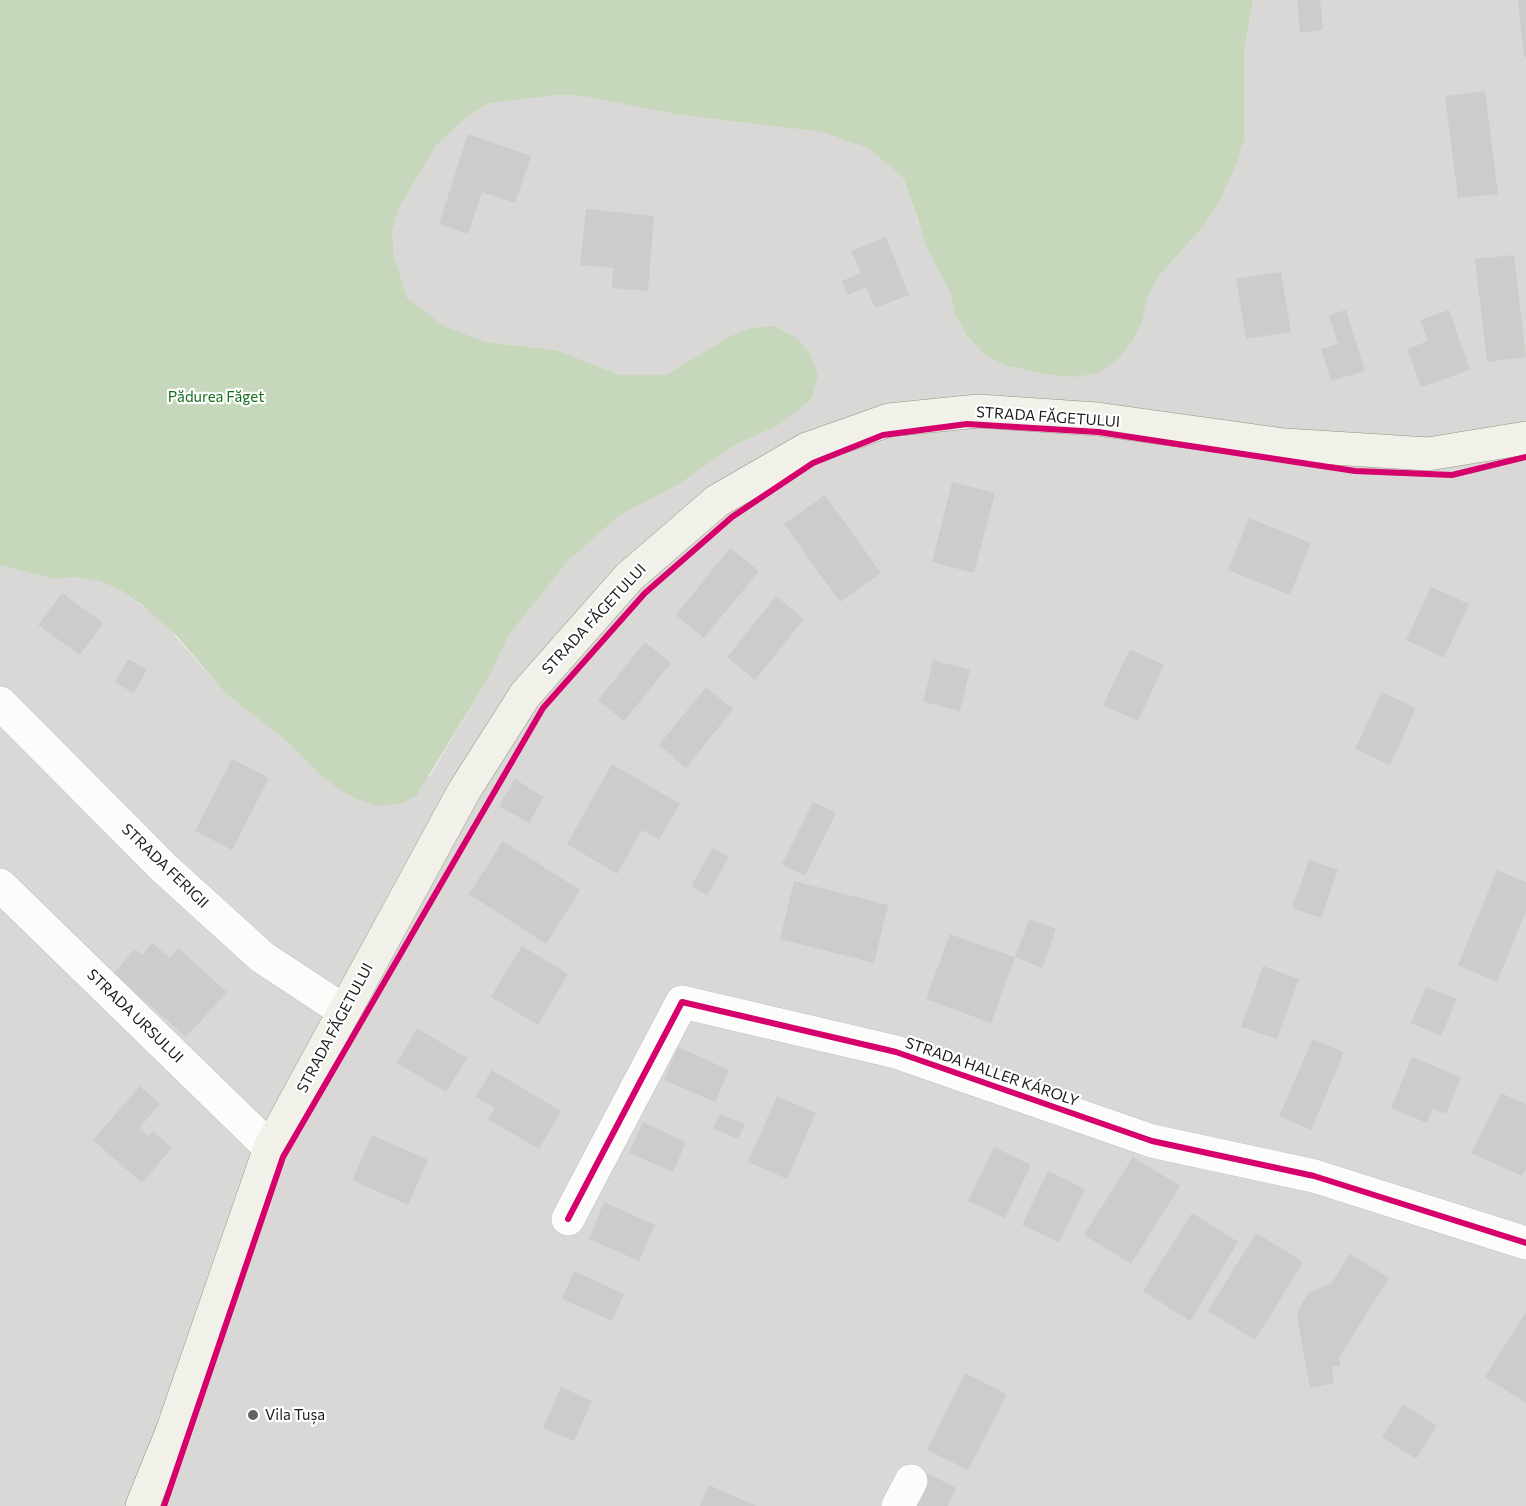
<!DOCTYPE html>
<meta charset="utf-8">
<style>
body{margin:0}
canvas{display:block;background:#eae8e5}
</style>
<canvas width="1526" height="1506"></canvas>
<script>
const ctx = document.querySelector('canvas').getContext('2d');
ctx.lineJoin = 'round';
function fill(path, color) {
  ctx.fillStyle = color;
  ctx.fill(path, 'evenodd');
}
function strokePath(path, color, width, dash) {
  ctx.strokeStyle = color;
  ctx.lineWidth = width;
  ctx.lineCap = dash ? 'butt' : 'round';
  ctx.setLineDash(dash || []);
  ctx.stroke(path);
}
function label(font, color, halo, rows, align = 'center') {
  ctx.font = font + ' Commissioner,sans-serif';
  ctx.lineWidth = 4.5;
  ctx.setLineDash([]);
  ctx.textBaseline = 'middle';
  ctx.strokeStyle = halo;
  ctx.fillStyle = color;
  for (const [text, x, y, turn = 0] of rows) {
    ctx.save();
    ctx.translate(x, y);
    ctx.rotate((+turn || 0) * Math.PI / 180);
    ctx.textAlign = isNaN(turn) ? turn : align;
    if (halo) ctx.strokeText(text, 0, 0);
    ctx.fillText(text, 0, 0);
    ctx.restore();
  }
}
const residential = new Path2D(`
 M 1253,0 L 1526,0 L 1526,1506 L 0,1506 L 0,565 L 53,579 L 77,577 L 100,581 L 122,591 L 161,620 L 225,693 L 283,738 L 317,772 L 430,776 L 489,677 L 509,635 L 567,562 L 619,516 L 681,483 L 733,446 L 775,427 L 727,338 L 666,375 L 620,375 L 556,350 L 486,342 L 444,326 L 424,314 L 407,298 L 394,255 L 392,231 L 399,208 L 435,147 L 469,115 L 489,103 L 559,95 L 582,96 L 679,115 L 823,132 L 846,138 L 868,148 L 904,179 L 919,226 L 950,292 L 955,315 L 967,336 L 984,354 L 1004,365 L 1027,369 L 1117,359 L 1133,341 L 1143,320 L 1147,297 L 1159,276 L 1205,224 L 1218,204 L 1237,164 L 1244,140 L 1244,51 Z`);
const religious = new Path2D(`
 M 246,1213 L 285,1268 L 318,1340 L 342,1490 L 338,1506 L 150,1506 Z`);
const forest = new Path2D(`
 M 0,0 L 1253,0 L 1244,51 L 1244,140 L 1237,164 L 1218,204 L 1205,224 L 1159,276 L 1147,297 L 1143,320 L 1133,341 L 1118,359 L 1098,373 L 1074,377 L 1051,375 L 1004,365 L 984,354 L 967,336 L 955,315 L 950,292 L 927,248 L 904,179 L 868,148 L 823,132 L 679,115 L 582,96 L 559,95 L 489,103 L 469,115 L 435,147 L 399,208 L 392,231 L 394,255 L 407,298 L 444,326 L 486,342 L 556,350 L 620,375 L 666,375 L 727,338 L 750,328 L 774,326 L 795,337 L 810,353 L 818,376 L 811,399 L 794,413 L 775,427 L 733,446 L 681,483 L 619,516 L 567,562 L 509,635 L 489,677 L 416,796 L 402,803 L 379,806 L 356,799 L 336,787 L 317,772 L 283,738 L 225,693 L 178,637 L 142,605 L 122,591 L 100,581 L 77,577 L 53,579 L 0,565 Z`);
const building = new Path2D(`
 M 1297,0 L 1320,0 L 1323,30 L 1300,33 Z
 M 1518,0 L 1526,0 L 1526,57 L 1524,57 Z
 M 1485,91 L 1498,194 L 1458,198 L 1445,96 Z
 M 468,134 L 531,156 L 515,203 L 482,192 L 468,234 L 439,224 Z
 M 586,209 L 654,216 L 648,291 L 612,288 L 613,268 L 580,265 Z
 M 886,237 L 909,295 L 875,308 L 866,287 L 848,295 L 842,281 L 861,273 L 851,251 Z
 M 1514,255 L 1526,357 L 1487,362 L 1475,259 Z
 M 1281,272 L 1291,332 L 1246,339 L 1236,279 Z
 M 1346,310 L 1365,371 L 1331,381 L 1321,349 L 1338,344 L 1329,315 Z
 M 1449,310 L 1470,370 L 1421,387 L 1407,349 L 1428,341 L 1420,320 Z
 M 952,482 L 995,493 L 974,573 L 932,562 Z
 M 825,495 L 881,573 L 840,602 L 784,524 Z
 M 1249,518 L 1311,543 L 1290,595 L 1228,570 Z
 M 730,548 L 759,571 L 704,638 L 676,615 Z
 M 1431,587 L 1469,604 L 1444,658 L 1406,640 Z
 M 62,593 L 103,623 L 80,655 L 38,625 Z
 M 776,596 L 804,619 L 755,680 L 727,657 Z
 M 645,642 L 671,663 L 624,721 L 598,700 Z
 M 1130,649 L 1164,665 L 1138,721 L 1103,705 Z
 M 128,659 L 147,669 L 134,693 L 115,683 Z
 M 933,660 L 970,670 L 960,711 L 923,702 Z
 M 706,687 L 733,709 L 686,768 L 659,745 Z
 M 1382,692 L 1416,708 L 1390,765 L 1355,749 Z
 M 232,759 L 269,778 L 232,850 L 195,831 Z
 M 612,764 L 680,804 L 659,840 L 642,830 L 617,874 L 567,844 Z
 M 515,779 L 544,797 L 529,823 L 499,806 Z
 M 813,802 L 836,813 L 805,876 L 782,864 Z
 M 503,841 L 580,890 L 546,944 L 469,894 Z
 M 713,848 L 729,857 L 707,895 L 691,886 Z
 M 1309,860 L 1338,870 L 1321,918 L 1292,908 Z
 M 1497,870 L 1526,882 L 1526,911 L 1497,982 L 1458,965 Z
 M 794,881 L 888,905 L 874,963 L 780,939 Z
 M 1029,919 L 1056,929 L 1042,968 L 1015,957 Z
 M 950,934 L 1015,957 L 991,1023 L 926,999 Z
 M 152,943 L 170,958 L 178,948 L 227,992 L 186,1037 L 114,973 L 135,949 L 142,955 Z
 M 522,946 L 568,974 L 538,1025 L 491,997 Z
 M 1263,966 L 1299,979 L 1277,1039 L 1241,1027 Z
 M 1426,987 L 1457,999 L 1441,1036 L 1411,1023 Z
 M 417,1028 L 467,1058 L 446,1092 L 397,1063 Z
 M 1313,1039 L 1344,1052 L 1311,1130 L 1279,1116 Z
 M 678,1047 L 729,1070 L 715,1102 L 664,1080 Z
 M 1412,1057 L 1461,1077 L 1446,1114 L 1433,1108 L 1427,1123 L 1391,1108 Z
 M 492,1070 L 561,1111 L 539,1149 L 488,1119 L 495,1108 L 476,1097 Z
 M 140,1086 L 160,1104 L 139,1128 L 148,1136 L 153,1131 L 172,1148 L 142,1183 L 93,1140 Z
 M 1501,1093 L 1526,1104 L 1526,1168 L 1522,1176 L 1471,1153 Z
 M 777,1096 L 816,1113 L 787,1179 L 748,1162 Z
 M 720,1114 L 745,1124 L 738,1139 L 713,1128 Z
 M 643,1122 L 686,1142 L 673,1172 L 629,1153 Z
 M 372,1135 L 428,1160 L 408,1205 L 352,1180 Z
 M 994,1147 L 1031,1165 L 1005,1218 L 968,1201 Z
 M 1133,1157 L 1180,1186 L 1131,1264 L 1084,1235 Z
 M 1048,1171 L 1085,1189 L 1059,1242 L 1022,1225 Z
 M 604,1202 L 655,1225 L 639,1261 L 589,1239 Z
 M 1192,1213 L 1238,1242 L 1190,1321 L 1143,1291 Z
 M 1256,1233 L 1303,1262 L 1255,1340 L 1208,1311 Z
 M 1350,1254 L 1389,1278 L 1339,1357 L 1340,1366 L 1332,1367 L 1334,1383 L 1310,1388 L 1297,1316 L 1301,1304 L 1310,1292 L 1332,1283 Z
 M 574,1271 L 624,1294 L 612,1321 L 562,1299 Z
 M 1526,1312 L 1526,1403 L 1485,1377 Z
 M 965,1373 L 1007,1394 L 968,1470 L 927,1450 Z
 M 561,1387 L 592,1401 L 574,1441 L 543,1428 Z
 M 1403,1404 L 1437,1426 L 1416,1459 L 1382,1437 Z
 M 927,1473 L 956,1488 L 948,1506 L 910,1506 Z
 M 709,1485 L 756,1506 L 700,1506 Z`);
const street = new Path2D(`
 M 0,703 L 164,868 L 262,957 L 344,1011
 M 0,885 L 270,1148
 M 568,1219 L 682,1002 L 896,1052 L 1152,1141 L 1314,1176 L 1526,1243
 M 898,1506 L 911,1481`);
const secondary = new Path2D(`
 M 142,1506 L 172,1432 L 270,1148 L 464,791 L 525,695 L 629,577 L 717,501 L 807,449 L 889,420 L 978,411 L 1097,419 L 1284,445 L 1428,454 L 1526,438`);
const cycleway = new Path2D(`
 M 568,1219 L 682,1002 L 896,1052 L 1152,1141 L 1314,1176 L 1526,1243
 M 164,1506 L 283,1157 L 543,708 L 645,593 L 732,517 L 813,463 L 883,435 L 967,424 L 1098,432 L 1355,471 L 1452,475 L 1526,457`);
const markers = [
 [253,1415,6,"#646362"]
];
const parkNames = [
 ["Pădurea Făget",216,397]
];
const streetNames = [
 ["STRADA FĂGETULUI",1048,417,4],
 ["STRADA FĂGETULUI",594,619,-47],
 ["STRADA FERIGII",165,866,44],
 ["STRADA URSULUI",135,1016,44],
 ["STRADA FĂGETULUI",335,1028,-62],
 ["STRADA HALLER KÁROLY",992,1072,19]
];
const poiNames = [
 ["Vila Tușa",265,1415]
];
fill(residential, '#d9d8d6');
fill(religious, '#d8d8d6');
fill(forest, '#c6d7bc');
fill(building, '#ceccca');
strokePath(street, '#c1c0bf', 34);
strokePath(secondary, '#91927f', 34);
strokePath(street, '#fcfcfb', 33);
strokePath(secondary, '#f1f1ea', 33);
strokePath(cycleway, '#d6006c', 6);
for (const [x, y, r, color] of markers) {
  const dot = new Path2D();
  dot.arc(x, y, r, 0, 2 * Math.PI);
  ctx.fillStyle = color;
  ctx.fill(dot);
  strokePath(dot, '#fff', 2);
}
label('15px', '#13711b', '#fff', parkNames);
label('15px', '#1c1c1c', '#fff', streetNames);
label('15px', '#1c1c1c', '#fff', poiNames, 'left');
</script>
